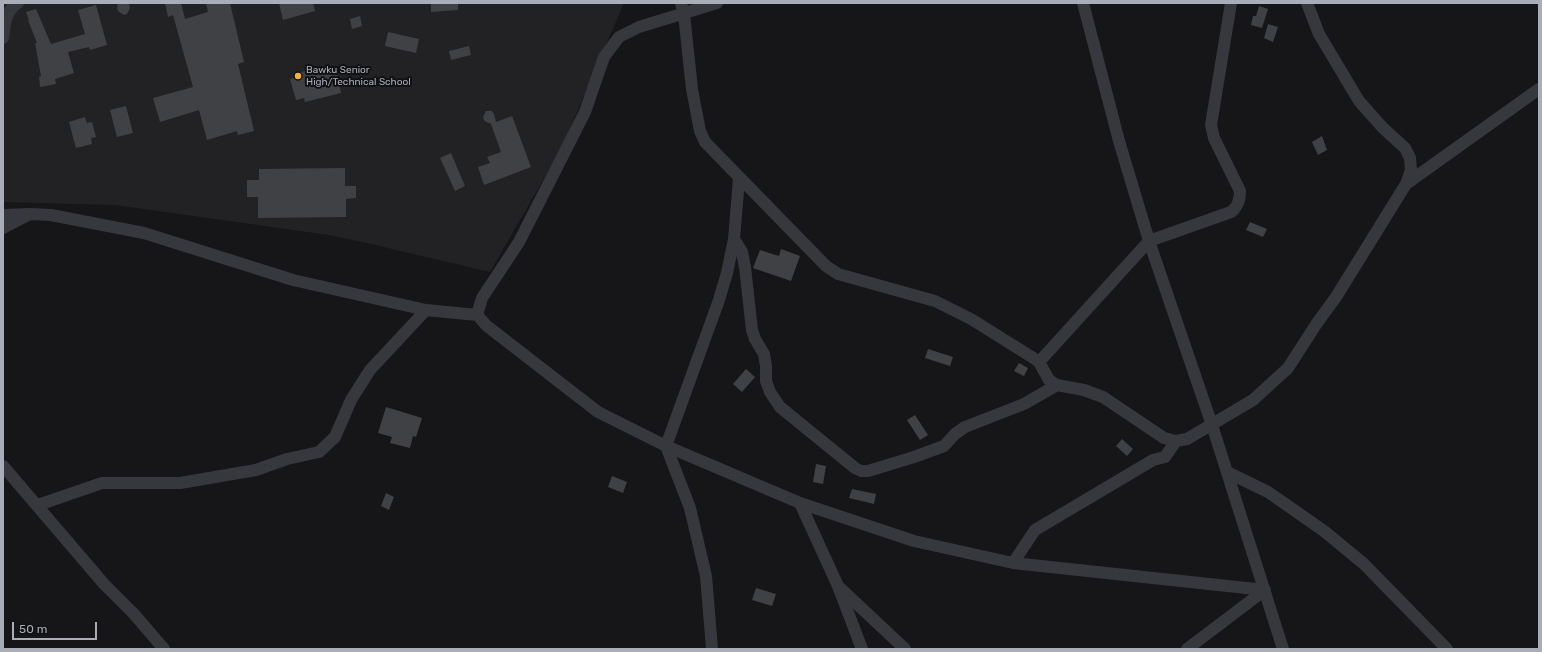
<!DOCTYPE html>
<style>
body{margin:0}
#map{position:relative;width:1542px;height:652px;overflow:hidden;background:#161618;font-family:Rubik,sans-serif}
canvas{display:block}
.frame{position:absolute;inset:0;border:4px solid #a8adb8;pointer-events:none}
.scale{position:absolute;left:12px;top:622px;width:85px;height:18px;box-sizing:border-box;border:2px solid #a8adb8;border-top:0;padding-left:5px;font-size:12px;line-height:14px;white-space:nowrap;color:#a8adb8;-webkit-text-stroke:3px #111113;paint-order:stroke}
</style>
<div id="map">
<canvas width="1542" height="652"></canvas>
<div class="frame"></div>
<div class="scale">50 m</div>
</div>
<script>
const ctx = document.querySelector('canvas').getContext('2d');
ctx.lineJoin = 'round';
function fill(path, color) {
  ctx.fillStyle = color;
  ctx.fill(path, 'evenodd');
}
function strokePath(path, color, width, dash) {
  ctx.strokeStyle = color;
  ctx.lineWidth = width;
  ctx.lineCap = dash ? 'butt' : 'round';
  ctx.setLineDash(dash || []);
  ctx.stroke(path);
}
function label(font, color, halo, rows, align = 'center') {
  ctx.font = font + ' Rubik,sans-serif';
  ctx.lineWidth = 4;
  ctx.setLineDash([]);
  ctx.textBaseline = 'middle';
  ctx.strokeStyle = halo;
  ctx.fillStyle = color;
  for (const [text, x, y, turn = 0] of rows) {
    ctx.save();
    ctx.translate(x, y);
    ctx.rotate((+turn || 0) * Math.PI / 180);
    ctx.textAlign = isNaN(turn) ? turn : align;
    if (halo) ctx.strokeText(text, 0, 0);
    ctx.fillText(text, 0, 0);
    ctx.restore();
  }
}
const built = new Path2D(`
 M 3,3 L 624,3 L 561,149 L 490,272 L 371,244 L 329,235 L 115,205 L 3,202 Z`);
const building = new Path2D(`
 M 118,3 L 129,3 L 130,8 L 127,14 L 124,15 L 118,11 L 117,8 Z
 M 165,3 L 181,3 L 185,19 L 208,12 L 206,3 L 230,3 L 244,62 L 238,64 L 254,131 L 238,135 L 237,131 L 207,140 L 199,110 L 160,122 L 153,98 L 193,87 L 173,15 L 168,17 Z
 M 279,3 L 313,3 L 315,11 L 283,20 Z
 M 431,3 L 458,3 L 458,10 L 431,12 Z
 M 96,5 L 107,45 L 90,50 L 89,47 L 68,52 L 74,73 L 55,79 L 56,84 L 40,87 L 39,77 L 41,76 L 35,43 L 37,43 L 28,20 L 29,20 L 26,12 L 36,9 L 51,44 L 85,34 L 78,10 Z
 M 1259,6 L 1268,9 L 1262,28 L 1251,25 L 1253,16 L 1256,16 Z
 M 360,16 L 362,26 L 352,29 L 350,19 Z
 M 1268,24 L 1278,27 L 1273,42 L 1264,38 Z
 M 388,32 L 419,39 L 416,53 L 385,46 Z
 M 469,46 L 471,55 L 451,60 L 449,51 Z
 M 330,65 L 331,72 L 337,71 L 341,93 L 305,102 L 304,98 L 296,100 L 290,79 L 298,77 L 297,73 Z
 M 126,106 L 133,133 L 117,137 L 110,110 Z
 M 486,111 L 492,111 L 494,114 L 496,122 L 512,116 L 531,167 L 484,185 L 478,167 L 490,163 L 487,157 L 501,152 L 491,124 L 492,124 L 486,122 L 484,120 L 483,117 Z
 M 85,117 L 87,123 L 92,122 L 96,137 L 91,138 L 92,144 L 76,148 L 69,122 Z
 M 1322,136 L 1327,150 L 1318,155 L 1312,142 Z
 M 451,153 L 465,186 L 455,191 L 440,158 Z
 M 345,168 L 345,186 L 356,186 L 356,198 L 346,199 L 346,217 L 258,218 L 258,197 L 247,197 L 247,180 L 259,180 L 259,169 Z
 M 1250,222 L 1267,229 L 1263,237 L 1246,230 Z
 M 781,249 L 800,256 L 791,281 L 753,268 L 760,250 L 779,256 Z
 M 928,349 L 953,357 L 950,366 L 925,358 Z
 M 1019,363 L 1028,368 L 1024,376 L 1014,371 Z
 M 746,369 L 755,377 L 742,392 L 733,384 Z
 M 386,407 L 422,418 L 416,437 L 413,436 L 410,448 L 390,443 L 392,437 L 378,433 Z
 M 915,415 L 928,435 L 920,440 L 907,420 Z
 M 1122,439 L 1133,449 L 1127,456 L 1116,446 Z
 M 816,464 L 826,466 L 823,484 L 813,482 Z
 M 612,476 L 627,482 L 623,493 L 608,487 Z
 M 852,489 L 876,494 L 874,504 L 849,498 Z
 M 386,493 L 394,497 L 389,510 L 381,506 Z
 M 756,588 L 776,594 L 772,606 L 752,600 Z`);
const minor = new Path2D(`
 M 681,3 L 684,14 L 692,89 L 700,131 L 705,142 L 826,266 L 838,274 L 935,301 L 971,319 L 1035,359 L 1039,362 L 1049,380 L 1057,385 L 1084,390 L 1103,397 L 1164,438 L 1176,441 L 1187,439 L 1253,400 L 1288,368 L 1317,323 L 1336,297 L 1406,184 L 1411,170 L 1410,158 L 1405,148 L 1383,128 L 1359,101 L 1319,34 L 1307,3
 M 1083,3 L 1119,141 L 1149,241 L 1212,425 L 1283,649
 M 3,38 C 5,25 5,11 18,3
 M 1406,184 L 1539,89
 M 3,215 L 30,214 L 51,215 L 144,233 L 293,280 L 426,310 L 477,315 L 487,326 L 598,412 L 666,446 L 800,503 L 914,541 L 1013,563 L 1265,590
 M 3,228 L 28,215
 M 734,239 L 742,252 L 745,267 L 752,330 L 755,339 L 764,354 L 766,366 L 766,381 L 770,392 L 780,407 L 855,468 L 861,471 L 868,471 L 914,457 L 944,446 L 955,434 L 965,427 L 1024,404 L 1057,385
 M 477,315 L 482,298 L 519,242 L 585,112 L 604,57 L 619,37 L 639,27 L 717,3
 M 1039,362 L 1149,241 L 1231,212 C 1238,207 1240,200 1240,191 L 1214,138 L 1211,125 L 1231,3
 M 3,466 L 104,584 L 134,614 L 164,649
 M 1227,472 L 1268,492 L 1324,531 L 1364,564 L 1447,649
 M 800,503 L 838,586 L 862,649
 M 38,505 L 102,483 L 180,483 L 256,470 L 287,459 L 319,452 L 335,437 L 351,400 L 370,370 L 426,310
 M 1013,563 L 1035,530 L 1153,460 L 1165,457 L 1176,441
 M 840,588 L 905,649
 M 712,649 L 706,576 L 690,508 L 666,446 L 719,300 L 727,273 L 734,239 L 739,179
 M 1187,649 L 1265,590`);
const markers = [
 [298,76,4,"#f2b134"]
];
const poiNames = [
 ["Bawku Senior",306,70],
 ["High/Technical School",306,82]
];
fill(built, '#222225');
fill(building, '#404145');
strokePath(minor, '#37383d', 12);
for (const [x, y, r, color] of markers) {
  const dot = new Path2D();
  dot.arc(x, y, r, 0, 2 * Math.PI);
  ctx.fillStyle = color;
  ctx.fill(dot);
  strokePath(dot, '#111113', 1.5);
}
label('10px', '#a8adb8', '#111113', poiNames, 'left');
</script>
